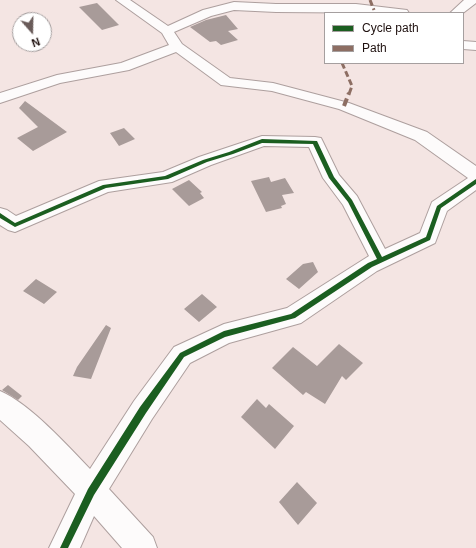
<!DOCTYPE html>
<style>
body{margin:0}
#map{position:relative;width:476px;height:548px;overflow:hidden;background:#f4e5e3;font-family:Helvetica,sans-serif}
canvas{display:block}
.legend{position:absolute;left:324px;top:12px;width:140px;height:52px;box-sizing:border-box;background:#fff;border:1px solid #a59f9f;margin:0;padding:5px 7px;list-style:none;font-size:12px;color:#1e100e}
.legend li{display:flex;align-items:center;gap:8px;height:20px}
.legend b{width:20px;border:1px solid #a59f9f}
.north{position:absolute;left:12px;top:12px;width:40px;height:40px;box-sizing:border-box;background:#fff;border:1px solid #a59f9f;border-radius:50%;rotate:160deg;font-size:11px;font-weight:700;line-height:16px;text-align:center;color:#1e100e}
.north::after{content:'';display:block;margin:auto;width:14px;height:18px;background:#695b59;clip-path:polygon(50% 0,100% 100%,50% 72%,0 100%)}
</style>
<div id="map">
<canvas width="476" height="548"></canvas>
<ul class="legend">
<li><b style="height:5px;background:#1b5e20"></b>Cycle path</li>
<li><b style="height:5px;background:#8d6e63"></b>Path</li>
</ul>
<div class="north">N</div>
</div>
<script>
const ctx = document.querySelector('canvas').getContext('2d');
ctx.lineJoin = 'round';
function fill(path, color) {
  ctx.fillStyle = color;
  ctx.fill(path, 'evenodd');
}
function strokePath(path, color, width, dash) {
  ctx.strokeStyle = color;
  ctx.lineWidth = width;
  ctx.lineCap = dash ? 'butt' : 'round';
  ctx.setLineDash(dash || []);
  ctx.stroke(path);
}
const building = new Path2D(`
 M 97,3 L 119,25 L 102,30 L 79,7 Z
 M 226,15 L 238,29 L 228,31 L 238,40 L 221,45 L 216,41 L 210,42 L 190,27 L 206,20 Z
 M 25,101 L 67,132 L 33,151 L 17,138 L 38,127 L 19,108 Z
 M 124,128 L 135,139 L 119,146 L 110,133 Z
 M 269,177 L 271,182 L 285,178 L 294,193 L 282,195 L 286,204 L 281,206 L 282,208 L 266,212 L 251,181 Z
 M 189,180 L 202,192 L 200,193 L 204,198 L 189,206 L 172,189 Z
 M 313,262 L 318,272 L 299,289 L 286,279 L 303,264 Z
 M 36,279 L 57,292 L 44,304 L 23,291 Z
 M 202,294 L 217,307 L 199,322 L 184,309 Z
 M 106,325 L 111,328 L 91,379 L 73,376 L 77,367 Z
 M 339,344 L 363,363 L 346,380 L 342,376 L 325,404 L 306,392 L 303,395 L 272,368 L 293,347 L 317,366 Z
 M 8,385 L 22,396 L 18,400 L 2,390 Z
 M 257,399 L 266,408 L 269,404 L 294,426 L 275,449 L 241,417 Z
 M 297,482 L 317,503 L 298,525 L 279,502 Z`);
const street = new Path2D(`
 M 116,0 L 130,0 L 168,26 L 203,10 L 234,2 L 276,4 L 356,4 L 407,10 L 409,13 L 276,12 L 234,10 L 211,16 L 174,32 L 182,44 L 230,78 L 273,83 L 349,103 L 427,132 L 476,166 L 476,190 L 447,211 L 435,243 L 377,271 L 301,323 L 229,343 L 190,363 L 152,419 L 109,489 L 153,537 L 157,548 L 122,548 L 94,516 L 80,548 L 49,548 L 75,494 L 29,446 L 0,420 L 0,391 C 30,404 67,445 90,469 L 134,401 L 174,347 L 224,324 L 287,308 L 369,256 L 343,205 L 323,178 L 309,147 L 264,146 L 211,165 L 172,182 L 108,192 L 15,232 L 8,230 L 0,225 L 0,208 L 7,210 L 16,216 L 99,181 L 163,172 L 199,157 L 262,136 L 315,137 L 321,138 L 323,142 L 339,175 L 357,196 L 385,249 L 420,233 L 432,202 L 468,178 L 415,140 L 339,109 L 272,91 L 221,85 L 176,52 L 129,70 L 60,83 L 0,103 L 0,93 L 57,75 L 121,63 L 169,45 L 162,33 Z
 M 464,0 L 476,0 L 476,3 L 463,13 L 450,13 Z
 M 463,41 L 476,42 L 476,50 L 463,49 Z`);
const quietFar1 = new Path2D(`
 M 370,0 L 374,10
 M 342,63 L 352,86 L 349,94`);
const quiet = new Path2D(`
 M 344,106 L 349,93`);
const cycleway = new Path2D(`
 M 262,139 L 317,141 L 334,177 L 352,200 L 382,257 L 426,237 L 437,206 L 476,179 L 476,184 L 441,208 L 430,240 L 372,267 L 295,318 L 225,337 L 184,357 L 146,413 L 94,495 L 68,548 L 60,548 L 88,489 L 140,407 L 180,353 L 224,331 L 291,314 L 368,263 L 377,259 L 348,202 L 329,178 L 313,144 L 262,143 L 233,154 L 207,162 L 168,179 L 106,188 L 15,227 L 0,218 L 0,213 L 15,223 L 103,185 L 165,176 L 203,160 L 229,152 Z`);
fill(building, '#a89b99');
strokePath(street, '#ad9f9e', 2);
fill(street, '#fdfbfb');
strokePath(quietFar1, '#8d6e63', 3, [6, 3]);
strokePath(quiet, '#8d6e63', 4, [8, 4]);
fill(cycleway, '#1b5e20');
</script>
